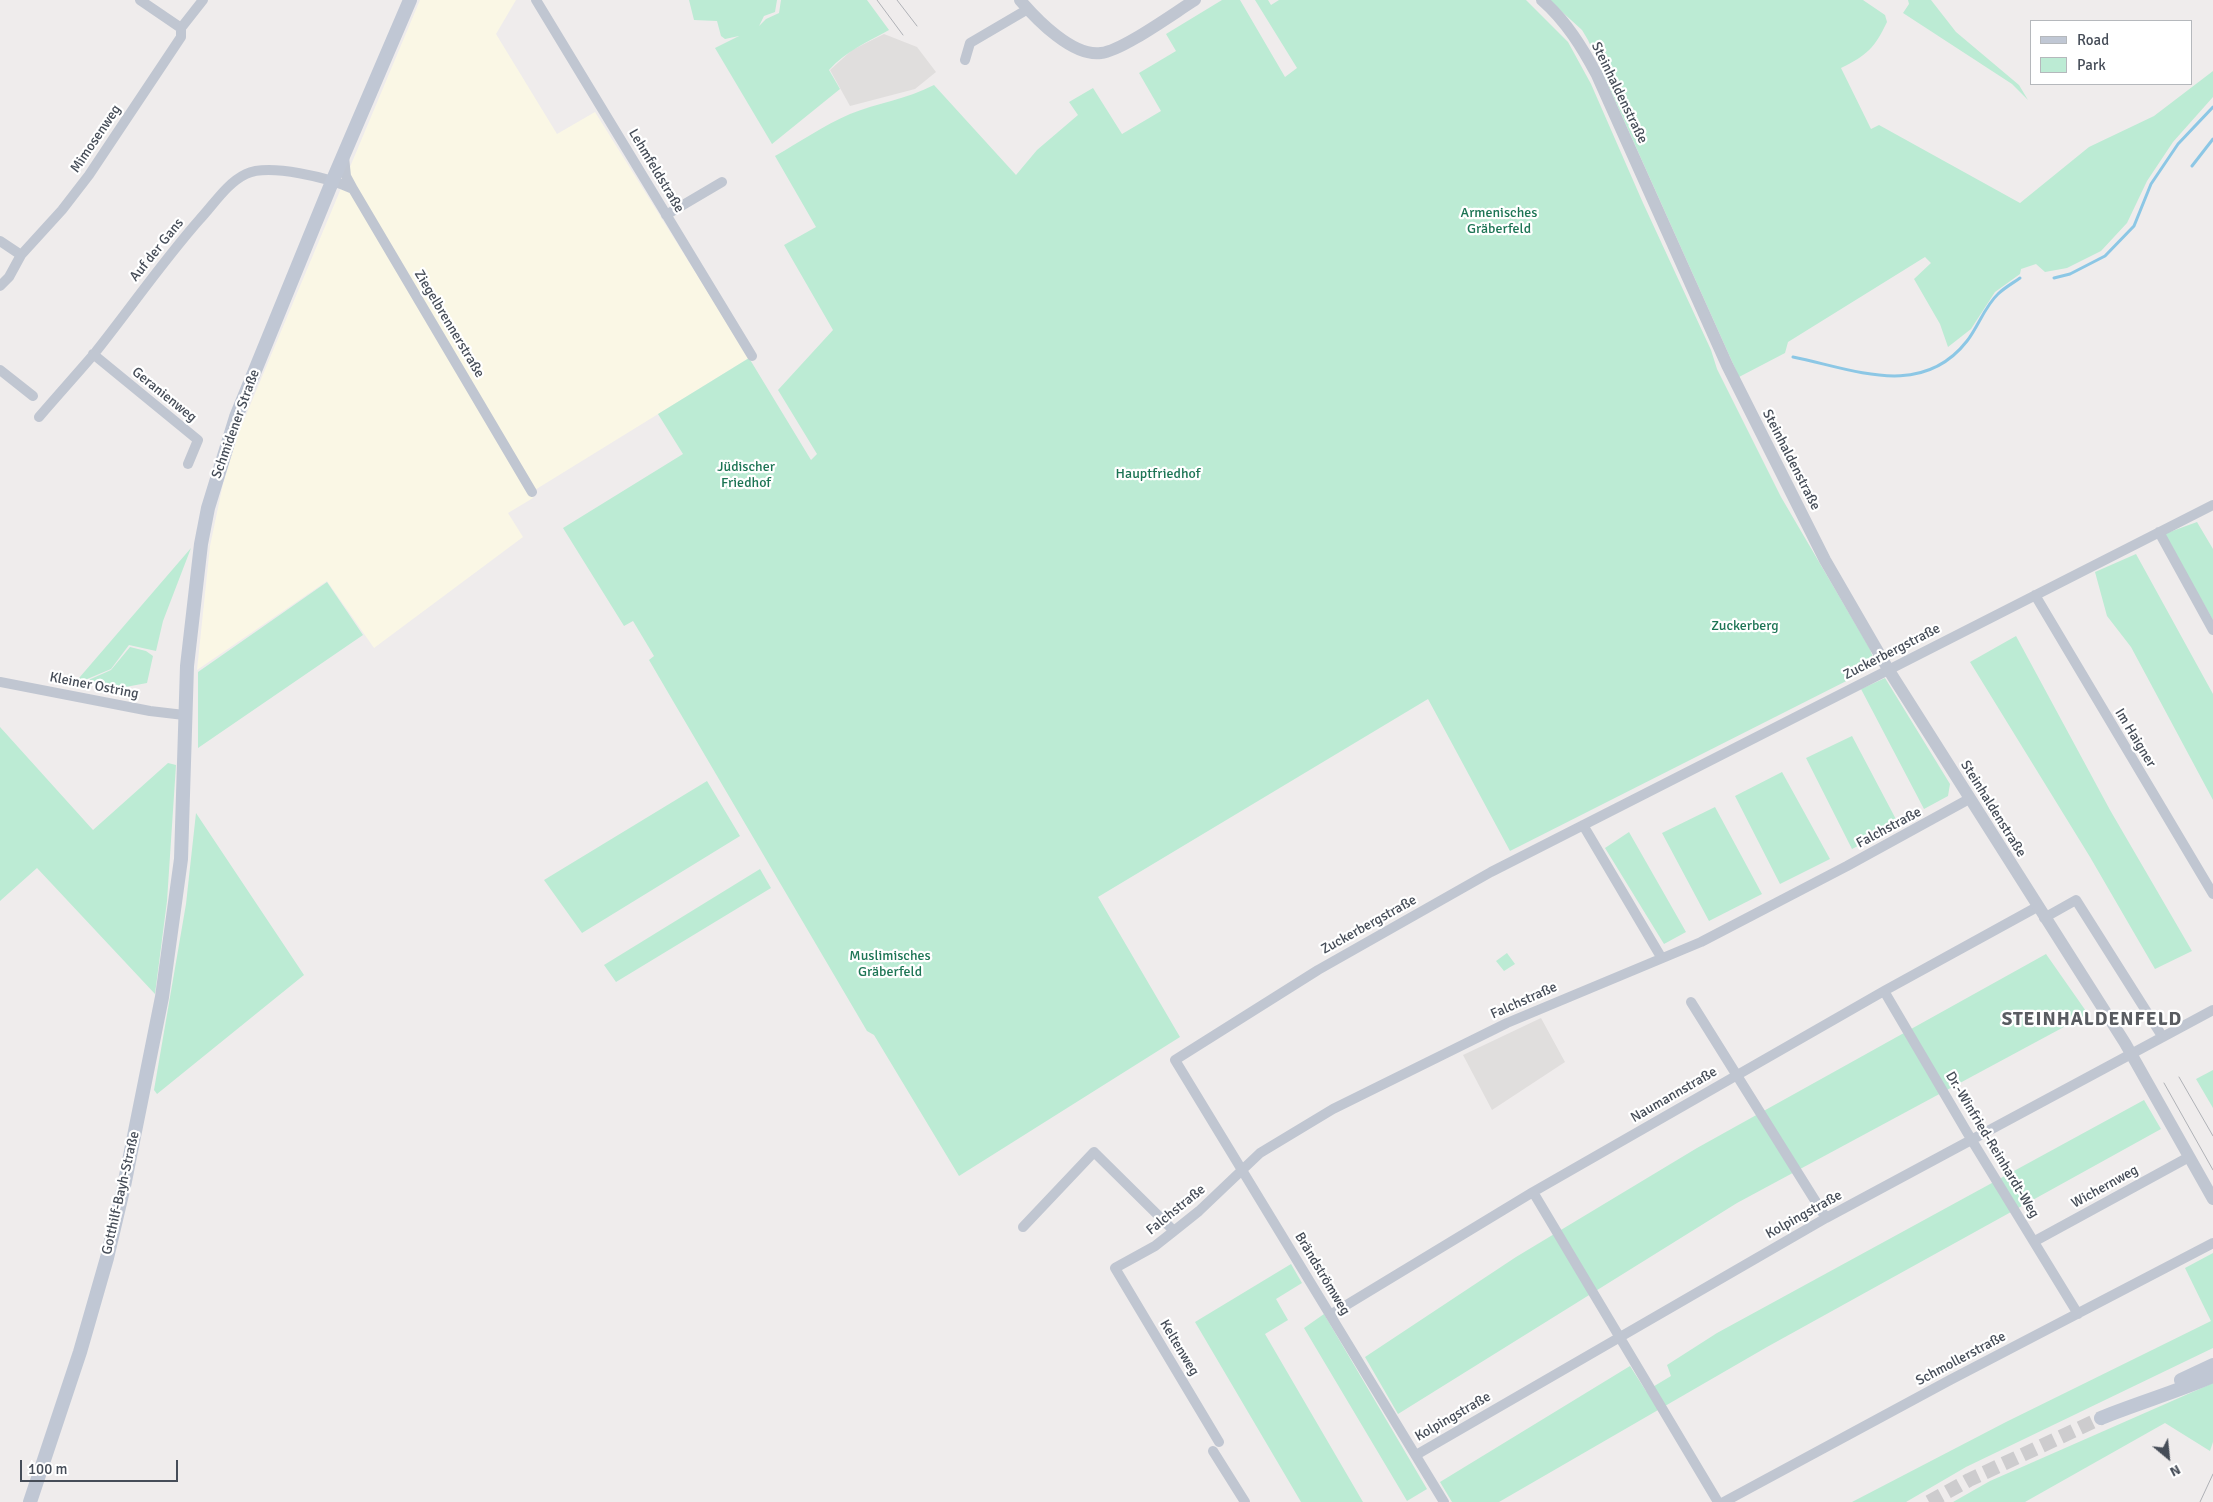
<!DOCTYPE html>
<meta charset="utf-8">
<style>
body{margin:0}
#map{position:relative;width:2213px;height:1502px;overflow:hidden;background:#efecec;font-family:Signika,sans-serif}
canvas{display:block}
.legend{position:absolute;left:2030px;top:20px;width:162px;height:65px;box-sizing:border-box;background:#fff;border:1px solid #b5b8bc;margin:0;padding:6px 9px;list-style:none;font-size:15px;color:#464d58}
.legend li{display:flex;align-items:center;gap:10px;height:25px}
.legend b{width:25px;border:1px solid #b5b8bc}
.north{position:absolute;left:2143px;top:1432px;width:50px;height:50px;-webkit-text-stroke:4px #fff;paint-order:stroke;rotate:152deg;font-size:14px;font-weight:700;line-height:20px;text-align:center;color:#464d58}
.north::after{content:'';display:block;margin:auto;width:18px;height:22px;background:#464d58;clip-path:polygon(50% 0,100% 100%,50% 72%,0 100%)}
.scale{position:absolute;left:20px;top:1460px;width:158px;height:22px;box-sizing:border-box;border:2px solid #464d58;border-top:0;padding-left:6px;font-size:15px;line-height:18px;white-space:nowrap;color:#464d58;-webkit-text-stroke:4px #fff;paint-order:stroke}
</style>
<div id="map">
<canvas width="2213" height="1502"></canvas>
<ul class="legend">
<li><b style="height:6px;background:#c0c7d4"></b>Road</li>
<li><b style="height:14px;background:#bcebd4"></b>Park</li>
</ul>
<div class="north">N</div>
<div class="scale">100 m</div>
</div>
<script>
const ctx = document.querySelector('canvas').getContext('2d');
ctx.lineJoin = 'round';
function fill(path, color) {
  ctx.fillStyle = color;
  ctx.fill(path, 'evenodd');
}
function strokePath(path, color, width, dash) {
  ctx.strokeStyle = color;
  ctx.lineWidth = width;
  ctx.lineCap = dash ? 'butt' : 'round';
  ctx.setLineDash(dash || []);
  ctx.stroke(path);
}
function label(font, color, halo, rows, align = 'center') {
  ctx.font = font + ' Signika,sans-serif';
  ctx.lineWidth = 4.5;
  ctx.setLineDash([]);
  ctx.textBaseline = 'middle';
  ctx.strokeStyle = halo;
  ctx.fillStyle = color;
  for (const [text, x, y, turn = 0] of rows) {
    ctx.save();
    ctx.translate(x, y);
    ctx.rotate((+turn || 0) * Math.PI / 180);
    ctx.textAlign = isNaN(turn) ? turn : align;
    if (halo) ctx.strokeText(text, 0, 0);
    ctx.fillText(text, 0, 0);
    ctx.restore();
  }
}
const commercial = new Path2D(`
 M 420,0 L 516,0 L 496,34 L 557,134 L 595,112 L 749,358 L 530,493 L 533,498 L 508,513 L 523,537 L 374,648 L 327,581 L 197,670 L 210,546 L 223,484 L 238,434 Z`);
const education = new Path2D(`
 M 884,34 L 917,47 L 936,72 L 915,89 L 850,106 L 830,70 L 852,50 Z
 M 1541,1018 L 1565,1062 L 1492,1110 L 1463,1055 Z`);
const green = new Path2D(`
 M 689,0 L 777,0 L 775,12 L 764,16 L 759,26 L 766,19 L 779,13 L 781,0 L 867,0 L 889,30 C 867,42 846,51 829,70 L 840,89 L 772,144 L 715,48 L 739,36 L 725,39 L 721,36 L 717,21 L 694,20 Z
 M 1222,0 L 1240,0 L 1285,77 L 1297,68 L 1255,0 L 1268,0 L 1271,5 L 1279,0 L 1526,0 L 1568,42 L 1591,84 L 1643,203 L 1711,350 L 1717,369 L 1781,497 L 1870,649 L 1876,666 L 1510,851 L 1428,699 L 1098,897 L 1180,1037 L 959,1176 L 874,1035 L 867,1031 L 673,701 L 649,660 L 654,656 L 633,621 L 624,626 L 563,528 L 683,454 L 658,414 L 749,358 L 811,460 L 817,454 L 778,390 L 833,330 L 784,245 L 816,227 L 775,156 C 800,142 824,125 850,114 C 877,103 907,99 934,85 L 1016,175 L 1037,150 L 1078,115 L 1069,102 L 1093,88 L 1122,134 L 1161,111 L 1139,73 L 1176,51 L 1166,34 Z
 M 1549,0 L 1863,0 L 1885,15 L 1887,22 C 1874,49 1867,55 1841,68 L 1871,129 L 1879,125 L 2020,203 L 2089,147 L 2154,116 L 2213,71 L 2213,97 L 2173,142 L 2147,181 L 2127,223 L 2101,251 L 2067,268 L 2045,272 L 2036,264 L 2021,269 L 2020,274 L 1995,292 L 1971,329 L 1948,347 L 1940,324 L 1914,279 L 1931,263 L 1925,257 L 1788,342 L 1785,353 L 1739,377 L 1588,40 L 1582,30 Z
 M 1908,0 L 1931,0 L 1956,32 L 2019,85 L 2028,100 L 2012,84 L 1903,13 L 1909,4 Z
 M 2197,522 L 2213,549 L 2213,620 L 2164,534 Z
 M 191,548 L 163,621 L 156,651 L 129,645 L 111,669 L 73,685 Z
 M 2136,554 L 2213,694 L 2213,800 L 2131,647 L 2107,616 L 2095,572 Z
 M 327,582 L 363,635 L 198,748 L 198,672 Z
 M 2016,636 L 2110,810 L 2192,951 L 2155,969 L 2090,857 L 1970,662 Z
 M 130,647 L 146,651 L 153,656 L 147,683 L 120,688 L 84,682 L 111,670 Z
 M 1885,678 L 1950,784 L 1948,796 L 1924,809 L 1861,689 Z
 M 0,727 L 93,830 L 168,763 L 176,765 L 167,901 L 155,994 L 37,868 L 0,901 Z
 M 1852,736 L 1899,825 L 1852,849 L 1806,758 Z
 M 1782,772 L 1830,859 L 1780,884 L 1735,796 Z
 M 707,781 L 740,836 L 582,933 L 544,880 Z
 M 1715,807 L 1762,894 L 1709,921 L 1662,833 Z
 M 196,813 L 304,975 L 157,1094 L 154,1090 L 186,904 Z
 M 1629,832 L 1686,932 L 1664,944 L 1605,848 Z
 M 760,869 L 771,888 L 616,982 L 604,965 Z
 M 1507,953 L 1515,964 L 1504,971 L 1496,961 Z
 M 2046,954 L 2088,1014 L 1737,1203 L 1398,1414 L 1365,1357 L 1516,1257 L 1697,1148 Z
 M 2213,1070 L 2213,1108 L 2196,1079 Z
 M 2144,1100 L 2161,1129 L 1767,1347 L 1499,1502 L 1452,1502 L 1440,1482 L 1630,1366 L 1646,1391 L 1671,1376 L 1667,1365 L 1717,1333 Z
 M 2213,1253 L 2213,1348 L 1966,1467 L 1906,1502 L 1852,1502 L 2006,1422 L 2211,1321 L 2185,1268 Z
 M 1291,1264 L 1302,1283 L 1276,1299 L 1288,1320 L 1265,1334 L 1363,1502 L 1301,1502 L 1195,1322 Z
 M 1324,1314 L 1427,1489 L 1407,1501 L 1304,1328 Z
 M 2213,1383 L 2213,1442 L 2210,1451 L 2165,1423 L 2025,1502 L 1953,1502 L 1990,1481 Z`);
const stream = new Path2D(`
 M 2192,166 L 2213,139
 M 2054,278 L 2070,274 L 2105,256 L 2134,226 L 2151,184 L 2178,144 L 2213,107
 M 1793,357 C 1853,369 1921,400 1967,341 C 1978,327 1985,306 1998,294 C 2004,288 2013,283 2020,278`);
const secondaryTunnel = new Path2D(`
 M 1929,1502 L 1969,1480 L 2101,1418`);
const minor = new Path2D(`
 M 140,0 L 181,28
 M 536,0 L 752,356
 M 965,60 L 970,43 L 1028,9
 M 344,157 L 346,176 L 353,189
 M 666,215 L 722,182
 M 0,241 L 21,255
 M 0,286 L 9,277 L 21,255 L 62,210 L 89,175 L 181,37 L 181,28 L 203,0
 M 93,354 L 198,440 L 188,464
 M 0,370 L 33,396
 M 39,417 C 57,396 76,375 94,354 C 130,309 162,262 200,219 C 214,204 227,183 246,174 C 269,163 330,178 353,189 L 532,492
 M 2159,532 L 2213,630
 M 2035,595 L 2213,894
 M 0,682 L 150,711 L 184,715
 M 1583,825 L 1661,957
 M 2044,918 L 2076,900 L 2162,1036
 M 1884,991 L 1971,1139 L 2078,1314
 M 1691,1002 L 1826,1218
 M 1533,1192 L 1718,1502
 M 1023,1227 L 1094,1152 L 1174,1231
 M 2035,1241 L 2189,1157
 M 1330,1315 L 1533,1192 L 1884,991 L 2037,907
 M 1219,1442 L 1115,1268 L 1155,1246 L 1174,1231 L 1199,1211 L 1260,1153 L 1333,1109 L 1507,1023 L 1701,942 L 1847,866 L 1969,799
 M 1213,1451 L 1245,1502
 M 1416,1455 L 1826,1218 L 2213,1010
 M 1444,1502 L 1175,1060 L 1318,970 L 1491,872 L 2213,505
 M 1724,1502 L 1950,1380 L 2213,1243`);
const tertiary = new Path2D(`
 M 1020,0 C 1037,20 1073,57 1101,53 C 1122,51 1174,13 1195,0
 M 1542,0 C 1566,21 1582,47 1597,75 L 1727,365 L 1825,560 L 1888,669 L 2125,1043 L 2213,1199`);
const secondary = new Path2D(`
 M 2181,1380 L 2213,1365
 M 2101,1418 C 2138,1403 2176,1392 2213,1376
 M 30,1502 L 80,1352 L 107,1258 L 124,1186 L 162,997 L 181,859 L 187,666 L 201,544 L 208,508 L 236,417 L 332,182 L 410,0`);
const tram = new Path2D(`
 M 877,0 L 903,35
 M 897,0 L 917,26
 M 2179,1077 L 2213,1136
 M 2164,1083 L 2213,1170
 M 2200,1502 L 2213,1474`);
const streetNames = [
 ["Steinhaldenstraße",1619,93,64],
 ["Mimosenweg",96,139,-56],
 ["Lehmfeldstraße",656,171,59],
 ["Auf der Gans",157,250,-51],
 ["Ziegelbrennerstraße",449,324,59],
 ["Geranienweg",164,395,39],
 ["Schmidener Straße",236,424,-70],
 ["Steinhaldenstraße",1791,460,63],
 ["Zuckerbergstraße",1892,652,-27],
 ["Kleiner Ostring",94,686,11],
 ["Im Haigner",2135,738,59],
 ["Steinhaldenstraße",1993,809,58],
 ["Falchstraße",1889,828,-28],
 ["Zuckerbergstraße",1369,925,-29],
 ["Falchstraße",1524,1001,-24],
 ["Naumannstraße",1674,1095,-30],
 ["Dr.-Winfried-Reinhardt-Weg",1992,1145,59],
 ["Wichernweg",2105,1187,-29],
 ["Gotthilf-Bayh-Straße",121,1193,-77],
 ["Falchstraße",1176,1210,-39],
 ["Kolpingstraße",1804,1215,-29],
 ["Brändströmweg",1322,1274,59],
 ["Keltenweg",1179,1348,59],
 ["Schmollerstraße",1961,1359,-28],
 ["Kolpingstraße",1453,1417,-30]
];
const parkNames = [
 ["Armenisches",1499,213],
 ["Gräberfeld",1499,229],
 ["Jüdischer",746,467],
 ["Friedhof",746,483],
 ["Hauptfriedhof",1158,474],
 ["Zuckerberg",1745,626],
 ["Muslimisches",890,956],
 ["Gräberfeld",890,972]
];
const districtNames = [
 ["STEINHALDENFELD",2092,1020]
];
fill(commercial, '#faf7e5');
fill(education, '#e0dedd');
fill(green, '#bcebd4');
strokePath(stream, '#8cc7e5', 3);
strokePath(secondaryTunnel, '#cdccce', 14, [14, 7]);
strokePath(minor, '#c0c6d1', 10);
strokePath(tertiary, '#c0c6d1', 12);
strokePath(secondary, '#c0c7d4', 14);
strokePath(tram, '#afb1b6', 1);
label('14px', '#464d58', '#fff', streetNames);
label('14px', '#1c7454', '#fff', parkNames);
ctx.letterSpacing = '1px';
label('bold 19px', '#595c61', '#fff', districtNames);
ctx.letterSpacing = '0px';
</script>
